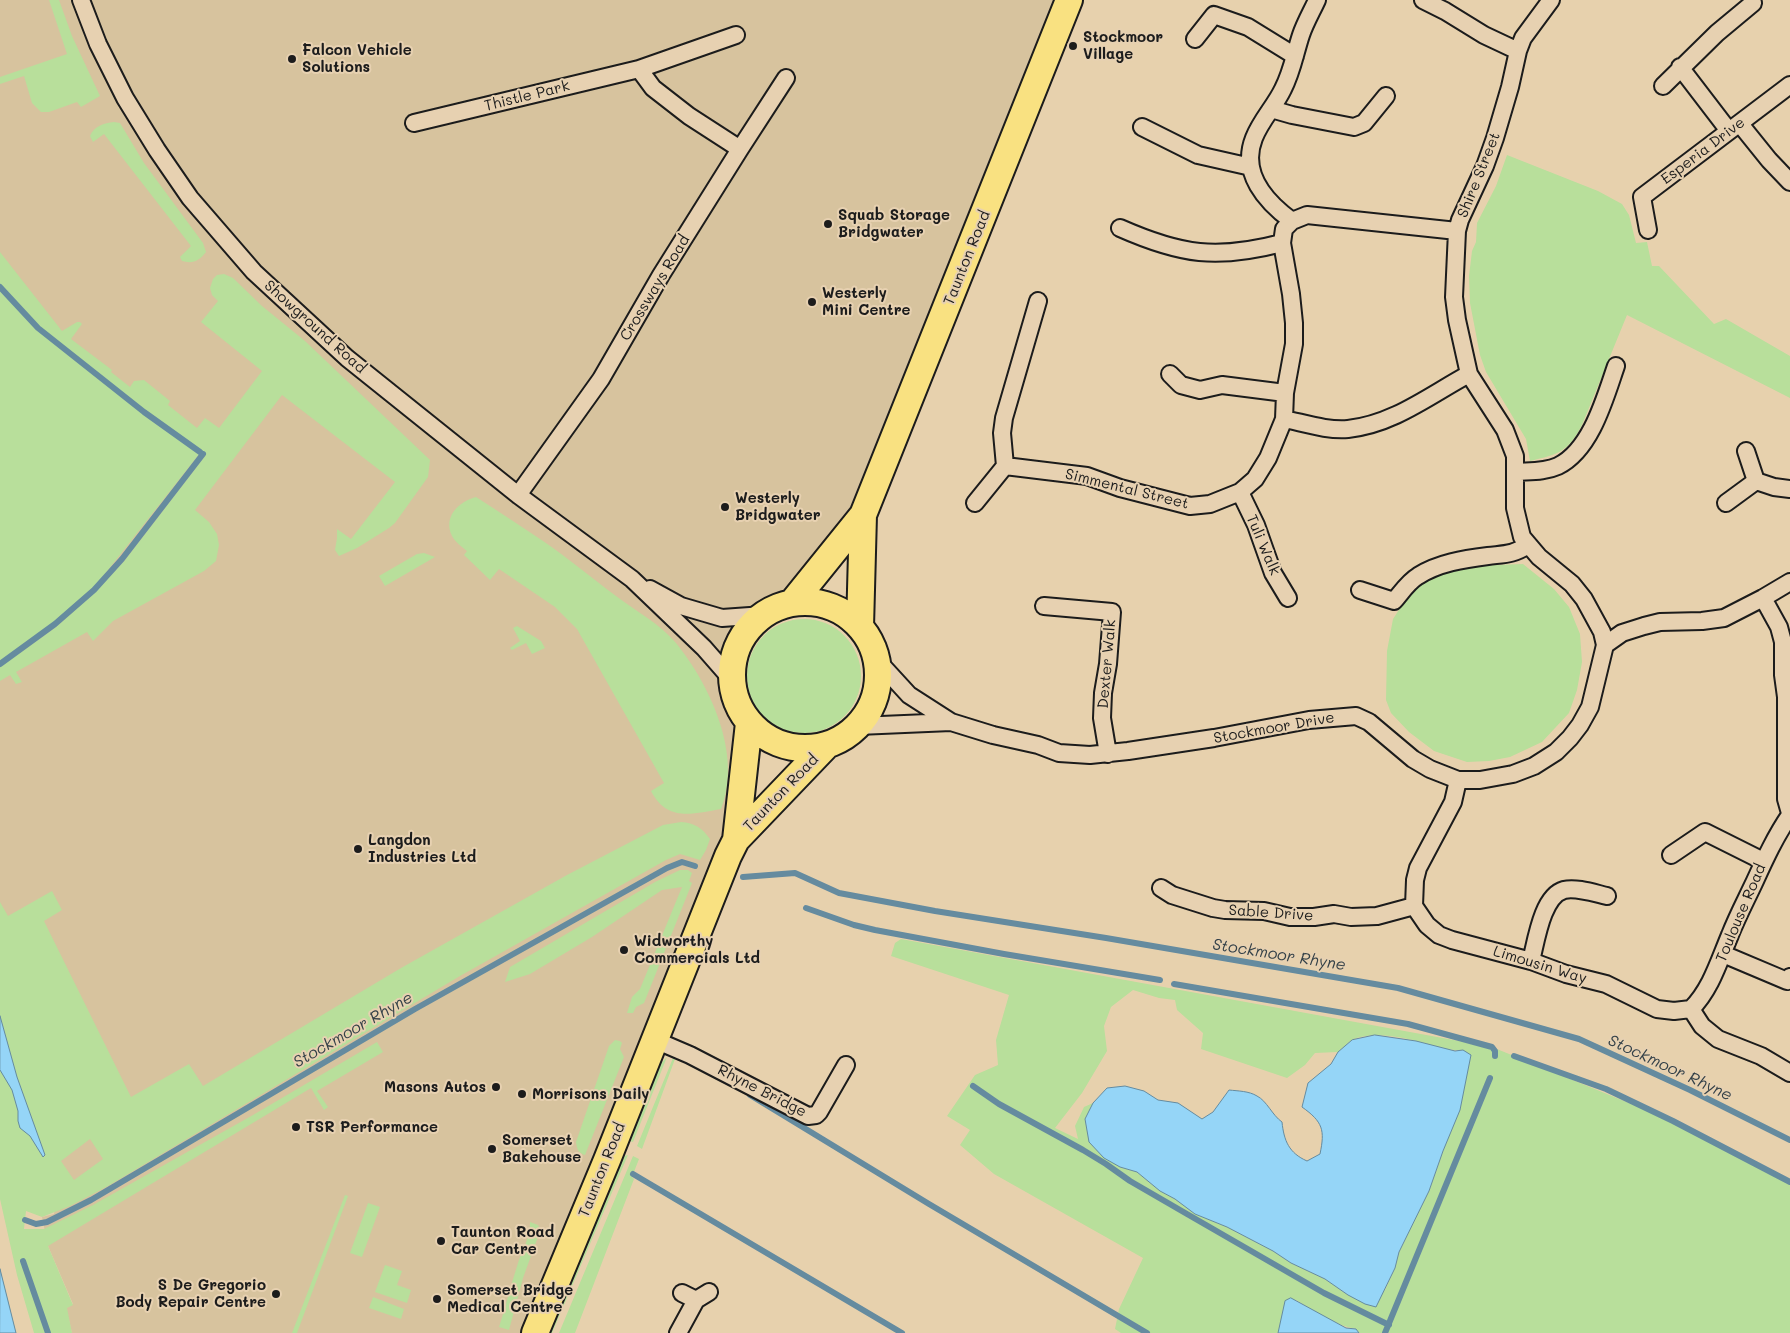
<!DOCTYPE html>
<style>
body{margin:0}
canvas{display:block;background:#e7d1ad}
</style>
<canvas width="1790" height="1333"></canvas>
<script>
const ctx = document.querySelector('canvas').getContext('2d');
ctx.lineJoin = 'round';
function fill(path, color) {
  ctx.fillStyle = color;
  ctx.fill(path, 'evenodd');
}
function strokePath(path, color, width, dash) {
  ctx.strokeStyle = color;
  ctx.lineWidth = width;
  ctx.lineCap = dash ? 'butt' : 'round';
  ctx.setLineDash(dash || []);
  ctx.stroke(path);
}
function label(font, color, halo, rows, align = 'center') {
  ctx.font = font + ' Mali,sans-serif';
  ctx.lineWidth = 4;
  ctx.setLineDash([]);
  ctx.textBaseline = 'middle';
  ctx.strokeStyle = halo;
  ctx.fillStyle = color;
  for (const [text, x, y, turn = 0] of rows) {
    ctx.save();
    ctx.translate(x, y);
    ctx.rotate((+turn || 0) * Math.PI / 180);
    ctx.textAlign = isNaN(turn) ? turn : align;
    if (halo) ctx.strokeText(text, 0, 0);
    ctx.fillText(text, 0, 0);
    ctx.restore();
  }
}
const built = new Path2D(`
 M 0,0 L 1069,0 L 863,515 L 792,603 L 779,607 L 764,615 L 750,627 L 739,643 L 733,664 L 732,680 L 735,696 L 741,710 L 749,723 L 736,840 L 535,1333 L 72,1333 L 66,1308 L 73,1304 L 48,1246 L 42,1217 L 54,1214 L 61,1161 L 0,987 Z`);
const green = new Path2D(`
 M 49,0 L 59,0 L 72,36 L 100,96 L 81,107 L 77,102 L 49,112 L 41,112 L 32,103 L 24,76 L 0,84 L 0,77 L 67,54 Z
 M 114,122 L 120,123 L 144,163 L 203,243 L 206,252 C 199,261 193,264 182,261 L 180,257 L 191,246 L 104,134 L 93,142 L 90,136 C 94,126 104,123 114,122 Z
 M 1507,155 L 1598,191 L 1622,204 L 1629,215 L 1636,243 L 1647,242 L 1652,266 L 1659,266 L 1714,324 L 1726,319 L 1790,356 L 1790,398 L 1627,315 L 1582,425 C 1568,452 1559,454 1530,461 L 1526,439 L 1486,372 L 1480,355 L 1470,303 L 1469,276 L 1472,251 L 1476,242 L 1477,223 L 1496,186 Z
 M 0,252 L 62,331 L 77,322 L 80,322 L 82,324 L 71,339 L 112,370 L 111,372 L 130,387 L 134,381 L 144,380 L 170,401 L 168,405 L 197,428 L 205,418 L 219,428 L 262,371 L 201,322 L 218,301 L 212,295 L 210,288 L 213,279 L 217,275 L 224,274 L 233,278 L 262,306 L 305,341 L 430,460 L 428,477 L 395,523 L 389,528 L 357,548 L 339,556 L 335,550 L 337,538 L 337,529 L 351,539 L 395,482 L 282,395 L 195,510 L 209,522 L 217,534 L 219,545 L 216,561 L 204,571 L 113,621 L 93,641 L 87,632 L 16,672 L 22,682 L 16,684 L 10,675 L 0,681 L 0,667 L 56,627 L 95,592 L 125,560 L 205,456 L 200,453 L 97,584 L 54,622 L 0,661 Z
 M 476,497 C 499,512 521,526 543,541 C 568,558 592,578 616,596 C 637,612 659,623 676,643 C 710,685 743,755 721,809 C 692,814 667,822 651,791 L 664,783 L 577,629 L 555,607 L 499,569 L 490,580 L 464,555 L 467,551 C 462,547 455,542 452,536 C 443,517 458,502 476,497 Z
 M 424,553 L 435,557 L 385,586 L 379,576 L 417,554 Z
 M 1523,564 L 1554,589 L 1569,607 L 1580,634 L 1582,662 L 1577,690 L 1569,713 L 1542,742 L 1510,757 L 1489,761 L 1467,762 L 1434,751 L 1409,732 L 1391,713 L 1386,700 L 1387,651 L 1393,619 L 1406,599 L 1423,581 L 1467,566 Z
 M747 676a57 57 0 1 1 114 0a57 57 0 1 1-114 0Z
 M 517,626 L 541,641 L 545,648 L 532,654 L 526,643 L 512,650 L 510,648 L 520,641 L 513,628 Z
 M 681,822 C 695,823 702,828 710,839 L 706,850 L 700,860 L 680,854 L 666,860 L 460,976 L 108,1186 L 70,1206 L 42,1217 L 26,1211 L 24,1229 L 44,1229 L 93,1205 L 253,1115 L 377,1042 L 383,1052 L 317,1091 L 328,1107 L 324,1110 L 311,1088 L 48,1246 L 73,1305 L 67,1308 L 72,1333 L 34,1333 L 17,1275 L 0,1199 L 0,902 L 8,916 L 52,891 L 62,910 L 44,921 L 131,1097 L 189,1064 L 203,1086 L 401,968 L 567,875 L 663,825 ZM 90,1139 L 103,1159 L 74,1180 L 61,1161 Z
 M 680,870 L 688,870 L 692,873 L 689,881 L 692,883 L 644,1003 L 636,1007 L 633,1013 L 627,1013 L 632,997 L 640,989 L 682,887 L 662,890 L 592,937 L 530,974 L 505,982 L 510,967 L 655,882 Z
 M 901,939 L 1492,1047 L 1673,1121 L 1790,1182 L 1790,1333 L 1359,1333 L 1356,1329 C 1334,1325 1315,1312 1296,1300 L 1281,1323 L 1278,1333 L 1121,1333 L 1115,1329 L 1119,1309 L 1143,1258 L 994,1174 L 960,1145 L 970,1130 L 947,1116 L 975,1075 L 998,1065 L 996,1040 L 1009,995 L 891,956 L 895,943 ZM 1133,990 L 1159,998 L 1175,1000 L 1177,1010 L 1203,1033 L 1201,1049 L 1287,1078 L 1305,1065 L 1315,1053 L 1338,1052 C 1343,1048 1348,1042 1354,1039 C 1373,1031 1404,1037 1424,1043 C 1437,1047 1449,1051 1463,1050 L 1443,1151 L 1429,1191 L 1399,1252 L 1395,1268 L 1385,1290 L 1348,1295 L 1325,1279 L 1291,1263 L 1273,1251 L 1227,1227 L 1195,1214 L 1175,1199 L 1160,1191 L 1137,1172 L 1120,1167 L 1085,1119 L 1093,1103 L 1084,1107 L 1075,1126 L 1078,1139 L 1055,1128 L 1082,1093 L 1107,1051 L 1104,1026 L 1111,1007 Z
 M 615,1040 L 620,1041 L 622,1043 L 620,1049 L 624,1057 L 585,1155 C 578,1153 577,1149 576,1142 L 609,1046 Z
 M 667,1057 L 633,1142 L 630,1141 L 661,1063 Z
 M 673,1058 L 675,1059 L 642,1149 L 637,1146 Z
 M 628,1155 L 552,1333 L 549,1333 L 624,1156 Z
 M 633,1156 L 639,1159 L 632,1177 L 634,1179 L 575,1333 L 559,1333 Z
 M 345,1195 L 348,1196 L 297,1333 L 292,1333 Z
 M 368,1203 L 380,1207 L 362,1257 L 350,1253 Z
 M 530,1222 L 538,1225 L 540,1229 L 539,1234 L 523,1278 L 509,1330 L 499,1327 C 506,1306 511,1284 518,1263 C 522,1250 531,1236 530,1222 Z
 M 385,1265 L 402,1271 L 397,1285 L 411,1290 L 407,1303 L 375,1292 Z
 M 373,1297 L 404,1309 L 401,1319 L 369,1308 Z`);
const water = new Path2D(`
 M 0,1016 L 17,1077 L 45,1155 L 43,1157 L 30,1136 L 20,1128 L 18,1121 L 18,1111 L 12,1090 L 0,1070 Z
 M 1375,1035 L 1416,1041 L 1455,1051 L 1463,1050 L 1471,1055 L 1460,1110 L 1443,1151 L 1429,1191 L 1399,1252 L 1395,1268 L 1376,1307 L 1365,1304 L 1348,1295 L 1325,1279 L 1291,1263 L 1273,1251 L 1227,1227 L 1195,1214 L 1175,1199 L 1160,1191 L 1137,1172 L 1120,1167 L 1104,1158 L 1089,1142 L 1085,1119 L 1093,1103 L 1107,1088 L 1125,1086 L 1144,1091 L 1158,1100 L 1178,1103 L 1202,1119 L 1213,1112 L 1229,1090 C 1238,1091 1249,1091 1257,1096 C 1267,1101 1272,1115 1282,1122 C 1284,1141 1289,1153 1307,1161 L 1320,1154 C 1325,1130 1323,1122 1302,1107 L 1308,1083 L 1331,1064 L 1338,1052 L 1352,1040 Z
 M 0,1269 L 16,1333 L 0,1333 Z
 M 1291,1298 L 1346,1328 L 1356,1329 L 1359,1333 L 1278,1333 L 1285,1301 Z`);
const stream = new Path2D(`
 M 0,287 L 38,328 L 144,412 L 200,452
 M 0,664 L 55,624 L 94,590 L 122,559 L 203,454
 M 743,877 L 795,873 L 839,893 L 935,911 L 1106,938 L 1398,988 L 1579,1039 L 1690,1090 L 1790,1140
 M 806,908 L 854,925 L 875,930 L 1004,954 L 1160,980
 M 1174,984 L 1408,1024 L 1492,1047 L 1495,1051 L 1495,1056
 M 1514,1056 L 1606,1089 L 1673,1121 L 1790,1182
 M 973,1086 L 999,1104 L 1083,1150 L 1106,1164 L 1130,1181 L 1187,1214 L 1324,1293 L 1389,1325
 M 750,1095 L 929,1204 L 1147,1333
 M 633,1174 L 902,1333
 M 25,1220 L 36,1224 L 47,1222 L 91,1200 L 415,1009 L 667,868 L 682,862 L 695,866
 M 23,1261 L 48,1333
 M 1385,1333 L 1490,1078`);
const minor = new Path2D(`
 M 81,0 L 98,44 L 125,98 L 157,150 L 190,198 L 254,272 L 347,358 L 518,495 L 632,579 L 704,648 L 732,680
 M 1423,0 L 1445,11 L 1484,35 L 1518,51
 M 1551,0 L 1523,38 L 1518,51 L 1510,87 L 1495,138 L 1485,166 L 1460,220 L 1457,231 L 1454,297 L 1457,320 L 1469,374 L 1505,430 L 1515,456 L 1515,508 L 1522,537 L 1539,557 L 1572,584 L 1584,599 L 1602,632 L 1605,645
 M 1195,39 L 1214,15 L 1248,27 L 1295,56
 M 1680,67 L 1729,131
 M 639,69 L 736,35
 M 1663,86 L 1717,33 L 1753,3
 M 1271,109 L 1292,115 L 1354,127 L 1364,123 L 1386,96
 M 414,123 L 639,69 L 653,88 L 689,116 L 740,149
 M 1740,124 L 1769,160 L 1790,182
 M 1142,127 L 1198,155 L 1251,167
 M 1292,221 C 1266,202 1240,173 1254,138 C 1261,120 1275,106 1283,89 C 1292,72 1295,53 1301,35 C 1305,23 1312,11 1317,0
 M 1120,228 C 1181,255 1217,260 1282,243
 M 1648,230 L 1642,197 L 1790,85
 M 1170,374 L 1181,385 L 1200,390 L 1222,385 L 1285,393
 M 1284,419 C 1304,423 1328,431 1348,429 C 1394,424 1430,395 1469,374
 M 1746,451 L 1756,481 L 1774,487 L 1790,489
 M 1005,466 L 1087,476 L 1120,488 L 1190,506 L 1210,504 L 1240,492 L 1255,479 L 1268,458 L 1284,419 L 1285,393 L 1294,344 L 1294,323 L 1291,294 L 1282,243 L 1284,229 L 1292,221 L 1307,215 L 1457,231
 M 1516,472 C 1530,471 1545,472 1558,466 C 1591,450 1605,398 1616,366
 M 1240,492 L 1256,525 L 1273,573 L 1288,598
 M 518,495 L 601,379 L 661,275 L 740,149 L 786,78
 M 975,503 L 1005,466 L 1002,433 L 1004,418 L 1038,301
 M 1726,503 L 1756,481
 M 650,589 L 681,606 L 722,618 L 764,615
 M 1360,590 L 1394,601 C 1401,593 1408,582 1418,576 C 1438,563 1464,559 1488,556 C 1504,554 1513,555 1528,545
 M 1763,598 L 1779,627 L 1783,642 L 1783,675 L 1786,697 L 1786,799 L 1790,813
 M 1044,606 L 1112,612 L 1108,664 L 1103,693 L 1102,718 L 1108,754
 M 876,659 L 909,695 L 951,722 L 993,735 L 1038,745 L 1059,753 L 1090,755 L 1128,751 L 1214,738 L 1309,720 L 1356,716 L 1369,722 L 1413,759 L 1430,769 L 1458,780 L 1480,780 L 1513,774 L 1534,766 L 1556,752 L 1570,738 L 1580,725 L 1590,707 L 1605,645 L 1622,633 L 1644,626 L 1660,622 L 1702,621 L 1724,618 L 1763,598 L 1790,582
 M 858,726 L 951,722
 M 1458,780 L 1453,802 L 1418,868 L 1415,880 L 1414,906 L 1427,925 L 1439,935 L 1452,940 L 1531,961 L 1566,974 L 1606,984 L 1657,1009 L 1674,1011 L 1691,1009 L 1702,1026 L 1718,1039 L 1761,1056 L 1790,1073
 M 1671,855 L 1705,832 L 1763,861
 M 1161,888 L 1172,895 L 1213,908 L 1225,910 L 1264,911 L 1290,917 L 1314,917 L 1334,914 L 1351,917 L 1377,916 L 1414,906
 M 1723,954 L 1787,981 L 1790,977
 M 1531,961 C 1536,942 1542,896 1564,890 C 1576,887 1594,893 1607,896
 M 1691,1009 C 1711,989 1719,961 1730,935 C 1737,917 1746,900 1754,883 C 1765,859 1775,837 1790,815
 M 655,1040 L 690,1055 L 808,1116 L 816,1115 L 819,1112 L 846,1065
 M 682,1293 L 696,1300
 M 678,1333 L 696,1300 L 709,1292`);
const primary = new Path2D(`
 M732 675a73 73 0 1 1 146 0a73 73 0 1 1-146 0Z
 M 792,603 L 863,515 L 1069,0
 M 860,627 L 863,515
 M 736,840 L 749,723
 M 535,1333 L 607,1160 L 728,856 L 736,840 L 826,746`);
const markers = [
 [1073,46,5,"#1c1c1c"],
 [292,59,5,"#1c1c1c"],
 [828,224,5,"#1c1c1c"],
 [812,302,5,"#1c1c1c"],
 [725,507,5,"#1c1c1c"],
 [358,849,5,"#1c1c1c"],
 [624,950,5,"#1c1c1c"],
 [496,1087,5,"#1c1c1c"],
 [522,1094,5,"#1c1c1c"],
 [296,1127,5,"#1c1c1c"],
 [492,1149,5,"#1c1c1c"],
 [441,1241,5,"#1c1c1c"],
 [276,1294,5,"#1c1c1c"],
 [437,1299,5,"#1c1c1c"]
];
const poiNames = [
 ["Stockmoor",1083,37],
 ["Village",1083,54],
 ["Falcon Vehicle",302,50],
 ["Solutions",302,67],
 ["Squab Storage",838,215],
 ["Bridgwater",838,232],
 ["Westerly",822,293],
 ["Mini Centre",822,310],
 ["Westerly",735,498],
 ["Bridgwater",735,515],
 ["Langdon",368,840],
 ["Industries Ltd",368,857],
 ["Widworthy",634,941],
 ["Commercials Ltd",634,958],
 ["Masons Autos",486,1087,"right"],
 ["Morrisons Daily",532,1094],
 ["TSR Performance",306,1127],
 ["Somerset",502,1140],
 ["Bakehouse",502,1157],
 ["Taunton Road",451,1232],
 ["Car Centre",451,1249],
 ["S De Gregorio",266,1285,"right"],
 ["Body Repair Centre",266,1302,"right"],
 ["Somerset Bridge",447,1290],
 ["Medical Centre",447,1307]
];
const streetNames = [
 ["Thistle Park",527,96,-14],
 ["Esperia Drive",1703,151,-37],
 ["Shire Street",1479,175,-68],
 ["Taunton Road",967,258,-68],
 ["Crossways Road",655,288,-59],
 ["Showground Road",315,327,42],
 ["Simmental Street",1127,489,14],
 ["Tuli Walk",1263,545,67],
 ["Dexter Walk",1107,664,-85],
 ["Stockmoor Drive",1274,728,-10],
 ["Taunton Road",781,793,-46],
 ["Sable Drive",1271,913,4],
 ["Toulouse Road",1741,913,-67],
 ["Limousin Way",1540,965,17],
 ["Rhyne Bridge",762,1091,27],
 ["Taunton Road",602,1170,-68]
];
const waterNames = [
 ["Stockmoor Rhyne",1279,955,9],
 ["Stockmoor Rhyne",353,1030,-30],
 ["Stockmoor Rhyne",1670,1068,25]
];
fill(built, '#d7c39e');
fill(green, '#b8df9b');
fill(water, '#95d5f7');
strokePath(water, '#658b9f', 1);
strokePath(stream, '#658b9f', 6);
strokePath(minor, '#1c1c1c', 20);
strokePath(primary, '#1c1c1c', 30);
strokePath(minor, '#e7d1b1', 16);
strokePath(primary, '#f9e181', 26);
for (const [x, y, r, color] of markers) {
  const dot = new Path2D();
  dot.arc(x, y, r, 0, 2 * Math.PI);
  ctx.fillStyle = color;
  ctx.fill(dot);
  strokePath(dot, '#e7d1b1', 2);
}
label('bold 15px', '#1c1c1c', '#e7d1b1', poiNames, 'left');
label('15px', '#1c1c1c', '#e7d1b1', streetNames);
label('italic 16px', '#344148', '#e7d1b1', waterNames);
</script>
